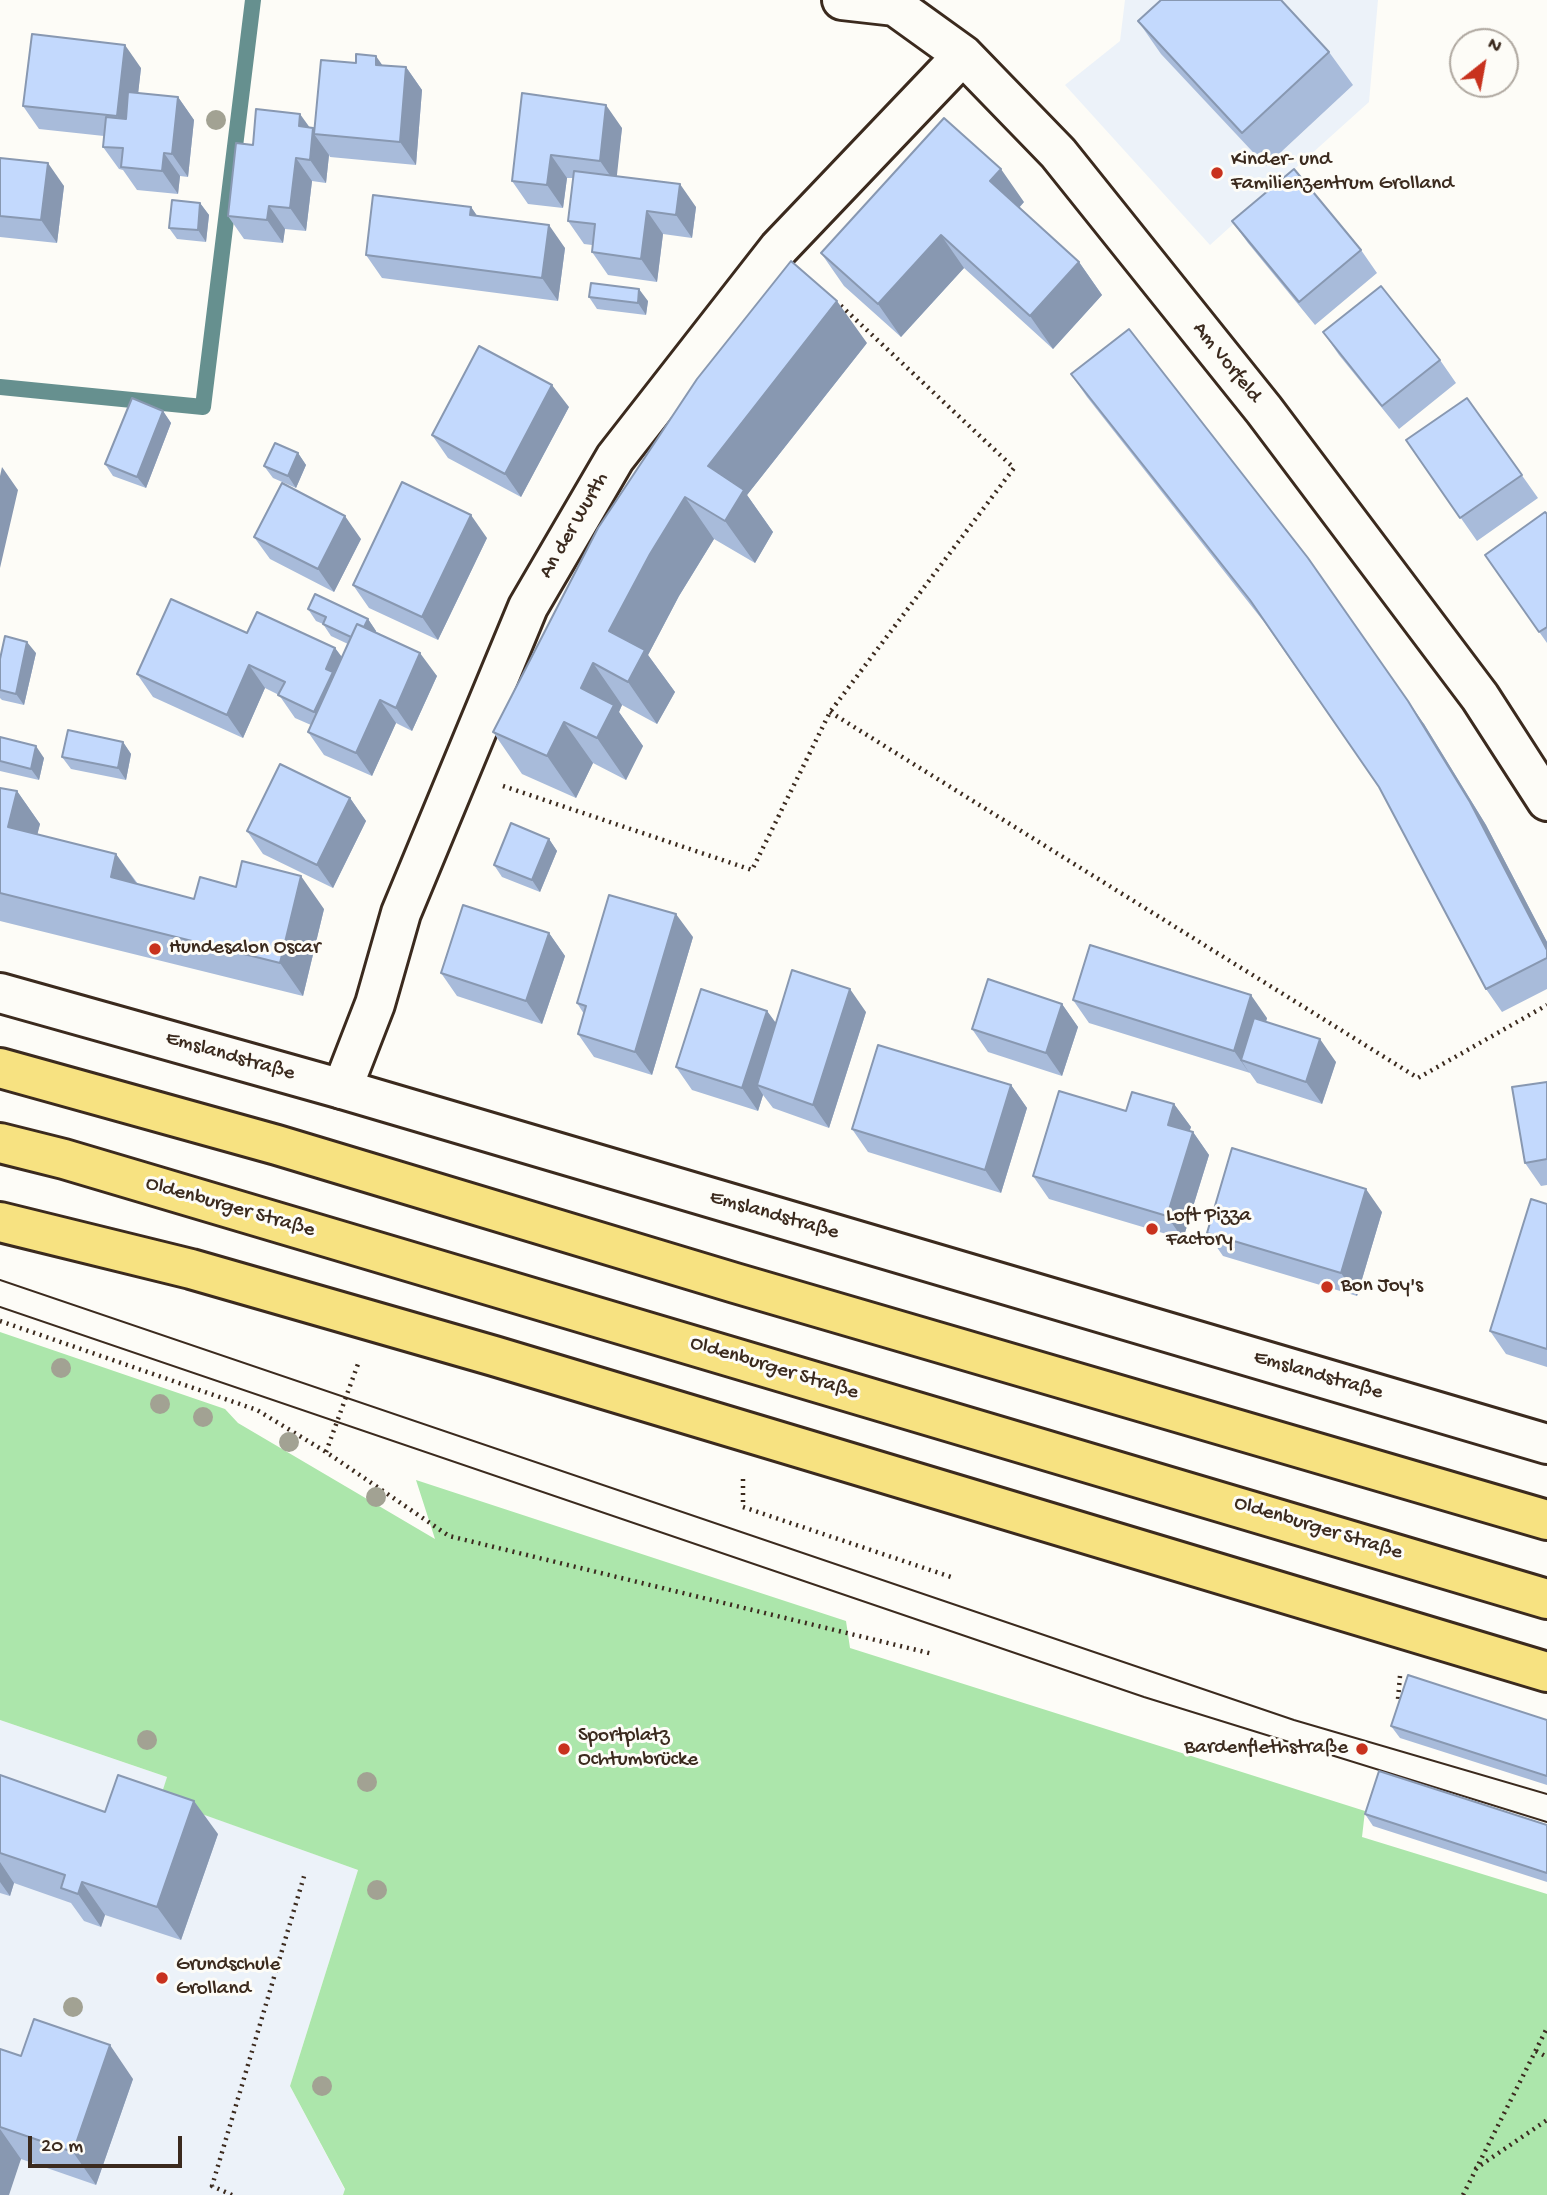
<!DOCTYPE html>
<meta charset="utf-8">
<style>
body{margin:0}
#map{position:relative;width:1547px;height:2195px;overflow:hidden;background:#fdfcf7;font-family:"Gochi Hand",sans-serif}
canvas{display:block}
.north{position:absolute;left:1449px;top:28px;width:70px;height:70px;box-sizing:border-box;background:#fdfcf7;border:2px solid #afa8a0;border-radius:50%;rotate:31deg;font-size:19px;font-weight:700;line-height:28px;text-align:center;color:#3b2a1e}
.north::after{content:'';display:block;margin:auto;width:24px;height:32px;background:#c8321e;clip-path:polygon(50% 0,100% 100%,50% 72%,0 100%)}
.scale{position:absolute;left:28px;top:2136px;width:154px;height:32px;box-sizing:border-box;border:4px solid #3b2a1e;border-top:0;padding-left:9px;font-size:21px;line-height:24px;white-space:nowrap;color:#3b2a1e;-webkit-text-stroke:5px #fdfcf7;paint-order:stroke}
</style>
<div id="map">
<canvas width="1547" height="2195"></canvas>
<div class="north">N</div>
<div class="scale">20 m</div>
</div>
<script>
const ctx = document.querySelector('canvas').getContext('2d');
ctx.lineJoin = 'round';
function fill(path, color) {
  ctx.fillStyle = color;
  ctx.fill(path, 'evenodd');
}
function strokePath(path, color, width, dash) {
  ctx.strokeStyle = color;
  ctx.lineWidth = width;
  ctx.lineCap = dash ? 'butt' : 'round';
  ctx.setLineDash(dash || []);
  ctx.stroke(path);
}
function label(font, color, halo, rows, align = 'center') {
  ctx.font = font + ' "Gochi Hand",sans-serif';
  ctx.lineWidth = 6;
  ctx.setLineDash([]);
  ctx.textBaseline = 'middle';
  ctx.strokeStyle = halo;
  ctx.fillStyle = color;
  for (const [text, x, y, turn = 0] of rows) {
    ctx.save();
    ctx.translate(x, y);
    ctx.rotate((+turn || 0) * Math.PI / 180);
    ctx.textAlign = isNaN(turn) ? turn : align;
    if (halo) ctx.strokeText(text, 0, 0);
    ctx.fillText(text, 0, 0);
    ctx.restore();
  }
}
const built = new Path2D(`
 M 1125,0 L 1378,0 L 1369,102 L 1210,245 L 1065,85 L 1120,41 Z
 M 0,1720 L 167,1777 L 161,1799 L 358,1870 L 290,2086 L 345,2190 L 343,2195 L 0,2195 Z`);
const green = new Path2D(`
 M 0,1332 L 225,1409 L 238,1423 L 435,1539 L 416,1480 L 846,1621 L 850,1648 L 1365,1811 L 1362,1837 L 1547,1894 L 1547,2195 L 343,2195 L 345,2189 L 290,2086 L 358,1870 L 160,1799 L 167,1777 L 0,1720 Z`);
const stream = new Path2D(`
 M 0,387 L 203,407 L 253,0`);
const path = new Path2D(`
 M 830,712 L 1418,1078 L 1547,1005
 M 503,786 L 752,870 L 830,712 L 1014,468 L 838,303
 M 0,1321 L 257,1410 L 326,1452 L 449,1536 L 933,1654
 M 326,1452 L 358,1364
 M 743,1479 L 743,1507 L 954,1578
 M 1400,1676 L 1398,1699 L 1404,1701
 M 1536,2051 L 1547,2057
 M 1475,2169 L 1547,2120
 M 232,2195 L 212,2186 L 305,1873
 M 1463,2195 L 1547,2028`);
const minor = new Path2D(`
 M 842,0 L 895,6 L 963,55 L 1058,153 L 1264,410 L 1480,697 L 1547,801
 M 342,1089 L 375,1004 L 401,913 L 528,607 L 615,458 L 779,248 L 963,55`);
const tertiary = new Path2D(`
 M 0,993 L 342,1089 L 1547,1444`);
const trunk = new Path2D(`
 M 0,1068 L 277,1145 L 735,1283 L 1547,1520
 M 0,1143 L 64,1159 L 1547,1599
 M 0,1222 L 191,1269 L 494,1356 L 1547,1672`);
const tram = new Path2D(`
 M 0,1280 L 1294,1720 L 1547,1794
 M 0,1307 L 1144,1697 L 1547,1822`);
const trees = [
 [216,120],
 [61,1368],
 [160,1404],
 [203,1417],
 [289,1442],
 [376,1497],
 [147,1740],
 [367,1782],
 [377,1890],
 [73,2007],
 [322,2086]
];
const wall = new Path2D(`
 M 1138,21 L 1329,52 L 1353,85 L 1266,166 L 1161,54 Z
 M 383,66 L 406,67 L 422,90 L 416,165 L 330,157 L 329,155 L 326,183 L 312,181 L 306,231 L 285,229 L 283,243 L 244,239 L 228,216 L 253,145 L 309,127 L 313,128 L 315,130 Z
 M 141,68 L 138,93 L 178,97 L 194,120 L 188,177 L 180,176 L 178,194 L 137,190 L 123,170 L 119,169 L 103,147 L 104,136 L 39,129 L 23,106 Z
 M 522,93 L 622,128 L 616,176 L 696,207 L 692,238 L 663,234 L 657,282 L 608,275 L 592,252 L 592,245 L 584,244 L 568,221 L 573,178 L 567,178 L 563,208 L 528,204 L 512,181 Z
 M 0,158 L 64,186 L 57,243 L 0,237 Z
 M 1024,202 L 1019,208 L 1079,262 L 1102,295 L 1053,349 L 964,268 L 901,337 L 844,286 L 821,253 Z
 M 200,203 L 209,215 L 206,242 L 177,239 L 169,228 Z
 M 471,207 L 477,216 L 565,248 L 558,301 L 382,278 L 366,255 Z
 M 1232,221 L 1361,250 L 1377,273 L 1315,325 L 1248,243 Z
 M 589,297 L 648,301 L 646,315 L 597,309 Z
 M 1323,332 L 1440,360 L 1456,383 L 1399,429 L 1339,355 Z
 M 867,343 L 747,495 L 773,532 L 755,563 L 714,539 L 679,596 L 648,655 L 675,692 L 657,724 L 622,705 L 619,712 L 643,746 L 626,780 L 593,763 L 576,798 L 522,774 L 493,732 L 598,528 Z
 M 1071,374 L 1424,724 L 1486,825 L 1547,942 L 1547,989 L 1502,1012 L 1486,989 L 1379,787 L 1264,622 L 1087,397 Z
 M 1467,398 L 1538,498 L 1477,541 L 1406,440 Z
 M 569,407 L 521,497 L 448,458 L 432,435 Z
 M 163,411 L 171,423 L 146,488 L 113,476 L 105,464 Z
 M 298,453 L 306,465 L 296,488 L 273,478 L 264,466 Z
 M 1547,514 L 1547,643 L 1485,555 Z
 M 254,537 L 361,539 L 334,592 L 270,559 Z
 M 487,538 L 438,640 L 369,608 L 353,585 Z
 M 308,609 L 368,619 L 376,631 L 376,633 L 437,676 L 412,731 L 396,723 L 372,776 L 324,755 L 308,732 L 311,725 L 295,718 L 279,695 L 265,688 L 243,738 L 153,697 L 137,674 L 247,633 L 335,648 L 342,657 L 348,644 L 331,636 L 323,624 L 316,621 Z
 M 36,653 L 24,705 L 2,700 L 0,698 L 0,659 Z
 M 0,737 L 44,758 L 39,780 L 0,771 Z
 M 123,742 L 131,754 L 126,780 L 71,769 L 62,757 Z
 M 0,788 L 17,791 L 40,824 L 37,834 L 116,854 L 138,884 L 194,899 L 324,909 L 303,996 L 0,921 Z
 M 350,798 L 366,821 L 333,888 L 263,854 L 247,831 Z
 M 549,839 L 557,851 L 540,892 L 502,877 L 494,865 Z
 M 549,933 L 565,956 L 542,1024 L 457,996 L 441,973 Z
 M 693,937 L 652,1075 L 594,1057 L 578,1034 L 584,1014 L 577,1003 Z
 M 1073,1000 L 1267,1018 L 1266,1022 L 1336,1062 L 1322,1104 L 1257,1083 L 1250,1073 L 1089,1023 Z
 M 1062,1004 L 1078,1027 L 1062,1076 L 988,1052 L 972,1029 Z
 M 767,1011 L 776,1023 L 866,1012 L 829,1128 L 773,1108 L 763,1095 L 758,1111 L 692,1090 L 676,1067 Z
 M 1547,1082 L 1547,1185 L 1541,1186 L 1525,1163 Z
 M 1011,1085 L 1027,1108 L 1001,1193 L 868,1152 L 852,1129 Z
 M 1174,1104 L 1191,1127 L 1189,1131 L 1193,1132 L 1209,1155 L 1183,1239 L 1049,1199 L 1033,1176 L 1126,1111 Z
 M 1547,1204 L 1547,1367 L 1506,1354 L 1490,1331 Z
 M 1382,1212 L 1357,1296 L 1223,1256 L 1207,1233 Z
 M 1547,1720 L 1547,1785 L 1400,1738 L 1391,1726 Z
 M 0,1775 L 105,1812 L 218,1834 L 181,1940 L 105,1915 L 101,1927 L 84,1921 L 71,1903 L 14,1883 L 10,1896 L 0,1893 Z
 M 1365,1814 L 1547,1825 L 1547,1882 L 1373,1826 Z
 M 0,2049 L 21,2056 L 133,2079 L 96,2185 L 21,2159 L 0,2195 Z`);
const shadedWall = new Path2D(`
 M 125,45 L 141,68 L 133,139 L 117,116 Z
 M 376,56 L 392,79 L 376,65 Z
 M 406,67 L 422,90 L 416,165 L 400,142 Z
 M 178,97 L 194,120 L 188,177 L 172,154 Z
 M 606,105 L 622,128 L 616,184 L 600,161 Z
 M 300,114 L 313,132 L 313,128 L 318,135 L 314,134 L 329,155 L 326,183 L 310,160 L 299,126 Z
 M 164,153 L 180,176 L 178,194 L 162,171 Z
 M 551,155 L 567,178 L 563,208 L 547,185 Z
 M 296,158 L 312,181 L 306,231 L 290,208 Z
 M 48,163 L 64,186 L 57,243 L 41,220 Z
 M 1001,169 L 1024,202 L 1013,214 L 990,181 Z
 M 680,184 L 696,207 L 692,238 L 676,215 Z
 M 200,203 L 209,215 L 206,242 L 198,230 Z
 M 269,206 L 285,229 L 283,243 L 267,220 Z
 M 471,207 L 487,230 L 470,215 Z
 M 647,211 L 663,234 L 657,282 L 641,259 Z
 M 549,225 L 565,248 L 558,301 L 542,278 Z
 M 941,235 L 964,268 L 901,337 L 878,304 Z
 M 1079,262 L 1102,295 L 1053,349 L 1030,316 Z
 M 639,289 L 648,301 L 646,315 L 638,303 Z
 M 837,301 L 867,343 L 747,495 L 773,532 L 755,563 L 725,521 L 708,466 Z
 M 552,385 L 569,407 L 521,497 L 505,474 Z
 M 163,411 L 171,423 L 146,488 L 137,477 Z
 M 298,453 L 306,465 L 296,488 L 288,476 Z
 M 2,467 L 18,490 L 0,568 L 0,476 Z
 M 685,497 L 714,539 L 679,596 L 648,655 L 675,692 L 657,724 L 628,682 L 609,631 L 650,554 Z
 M 471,515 L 487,538 L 438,640 L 422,617 Z
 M 345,516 L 361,539 L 334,592 L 318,569 Z
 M 368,619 L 376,631 L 367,652 L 358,640 Z
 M 27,642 L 36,653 L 24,705 L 16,694 Z
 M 335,648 L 352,671 L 330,735 L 314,712 L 326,669 Z
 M 420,653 L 437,676 L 412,731 L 396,708 Z
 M 593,663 L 622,705 L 619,712 L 643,746 L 626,780 L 597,738 L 581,688 Z
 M 249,665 L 265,688 L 243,738 L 227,715 Z
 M 380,700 L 396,723 L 372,776 L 356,753 Z
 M 1408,701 L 1424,724 L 1486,825 L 1547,942 L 1547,950 Z
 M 564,722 L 593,763 L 576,798 L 547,756 Z
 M 123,742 L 131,754 L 126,780 L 118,768 Z
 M 36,746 L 44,758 L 39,780 L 31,769 Z
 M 17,791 L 40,824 L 31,860 L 8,827 Z
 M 350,798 L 366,821 L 333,888 L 317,865 Z
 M 549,839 L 557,851 L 540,892 L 532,880 Z
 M 116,854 L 139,887 L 111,877 Z
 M 301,876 L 324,909 L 303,996 L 280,963 Z
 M 676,914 L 693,937 L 652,1075 L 635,1052 Z
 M 549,933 L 565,956 L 542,1024 L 526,1001 Z
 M 850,989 L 866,1012 L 829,1128 L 813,1105 Z
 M 1251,995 L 1267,1018 L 1253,1064 L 1241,1060 L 1250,1074 L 1234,1051 Z
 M 1062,1004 L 1078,1027 L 1062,1076 L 1046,1053 Z
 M 767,1011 L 783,1033 L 757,1085 L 763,1095 L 758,1111 L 742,1088 Z
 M 1320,1039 L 1336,1062 L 1322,1104 L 1306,1082 Z
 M 1011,1085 L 1027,1108 L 1001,1193 L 985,1170 Z
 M 1174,1104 L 1191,1127 L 1184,1148 L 1168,1125 Z
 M 1193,1132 L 1209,1155 L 1183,1239 L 1167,1216 Z
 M 1366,1189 L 1382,1212 L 1357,1296 L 1341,1273 Z
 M 194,1801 L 218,1834 L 181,1940 L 157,1907 Z
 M 0,1862 L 14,1883 L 10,1896 L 0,1882 Z
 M 82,1882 L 105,1915 L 101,1927 L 78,1894 Z
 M 110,2045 L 133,2079 L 96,2185 L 73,2152 Z
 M 0,2129 L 21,2159 L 9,2195 L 0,2195 Z`);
const building = new Path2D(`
 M 1161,0 L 1281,0 L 1329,52 L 1242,133 L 1138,21 Z
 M 32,34 L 125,45 L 117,116 L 23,106 Z
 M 356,54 L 376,56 L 376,65 L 406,67 L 400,142 L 314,134 L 321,60 L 356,63 Z
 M 128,92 L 178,97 L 172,154 L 164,153 L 162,171 L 121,167 L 123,148 L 103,147 L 106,117 L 126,119 Z
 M 522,93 L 606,105 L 600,161 L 551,155 L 547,185 L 512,181 Z
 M 256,109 L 300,114 L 299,126 L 313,128 L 310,160 L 296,158 L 290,208 L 269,206 L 267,220 L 228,216 L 236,143 L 253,145 Z
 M 944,118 L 1001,169 L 990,181 L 1079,262 L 1030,316 L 941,235 L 878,304 L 821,253 Z
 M 0,158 L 48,163 L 41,220 L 0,216 Z
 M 1294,169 L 1361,250 L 1299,302 L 1232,221 Z
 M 574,171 L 680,184 L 676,215 L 647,211 L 641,259 L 592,252 L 595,224 L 568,221 Z
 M 373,195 L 471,207 L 470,215 L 549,225 L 542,278 L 366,255 Z
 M 172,200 L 200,203 L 198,230 L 169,228 Z
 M 791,261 L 837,301 L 708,466 L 744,490 L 725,521 L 685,497 L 650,554 L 609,631 L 645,650 L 628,682 L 593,663 L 581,688 L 614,705 L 597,738 L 564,722 L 547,756 L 493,732 L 598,528 L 697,379 Z
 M 591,283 L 639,289 L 638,303 L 589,297 Z
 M 1381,286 L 1440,360 L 1382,406 L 1323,332 Z
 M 1129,329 L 1308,558 L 1408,701 L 1470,802 L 1547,950 L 1547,958 L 1486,989 L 1379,787 L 1250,600 L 1071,374 Z
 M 479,346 L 552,385 L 505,474 L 432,435 Z
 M 132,398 L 163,411 L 137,477 L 105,464 Z
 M 1467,398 L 1522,475 L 1460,518 L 1406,440 Z
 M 275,443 L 298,453 L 288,476 L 264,466 Z
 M 402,482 L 471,515 L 422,617 L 353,585 Z
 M 282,483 L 345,516 L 318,569 L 254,537 Z
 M 1545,512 L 1547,514 L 1547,627 L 1539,632 L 1485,555 Z
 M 315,594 L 368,619 L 364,627 L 357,624 L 351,637 L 323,624 L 326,617 L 308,609 Z
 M 171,599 L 247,633 L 257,612 L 335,648 L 326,669 L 333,672 L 314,712 L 278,695 L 285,682 L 249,665 L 227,715 L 137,674 Z
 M 357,624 L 420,653 L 396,708 L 380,700 L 356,753 L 308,732 Z
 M 5,636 L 27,642 L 16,694 L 0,690 L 0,659 Z
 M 68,730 L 123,742 L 118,768 L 62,757 Z
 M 0,737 L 36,746 L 31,769 L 0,761 Z
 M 280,764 L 350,798 L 317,865 L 247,831 Z
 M 0,788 L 17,791 L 8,827 L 116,854 L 111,877 L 194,899 L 200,877 L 236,887 L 242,861 L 301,876 L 280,963 L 0,893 Z
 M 511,823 L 549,839 L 532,880 L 494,865 Z
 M 609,895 L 676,914 L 635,1052 L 578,1034 L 586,1006 L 577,1003 Z
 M 463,905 L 549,933 L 526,1001 L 441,973 Z
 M 1090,945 L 1251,995 L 1234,1051 L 1073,1000 Z
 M 792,970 L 850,989 L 813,1105 L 757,1085 Z
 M 988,979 L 1062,1004 L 1046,1053 L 972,1029 Z
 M 701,989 L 767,1011 L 742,1088 L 676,1067 Z
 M 1254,1018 L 1320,1039 L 1306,1082 L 1241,1060 Z
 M 878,1045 L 1011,1085 L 985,1170 L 852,1129 Z
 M 1547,1082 L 1547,1159 L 1525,1163 L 1512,1087 Z
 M 1059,1091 L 1126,1111 L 1132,1092 L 1174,1104 L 1168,1125 L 1193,1132 L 1167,1216 L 1033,1176 Z
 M 1232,1148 L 1366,1189 L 1341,1273 L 1207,1233 Z
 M 1531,1199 L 1547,1204 L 1547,1349 L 1490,1331 Z
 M 1408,1675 L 1547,1720 L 1547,1776 L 1391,1726 Z
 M 1379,1771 L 1547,1825 L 1547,1873 L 1365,1814 Z
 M 0,1775 L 105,1812 L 118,1775 L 194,1801 L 157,1907 L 82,1882 L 78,1894 L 61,1888 L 65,1875 L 0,1853 Z
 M 34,2019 L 110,2045 L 73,2152 L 0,2127 L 0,2049 L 21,2056 Z`);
const markers = [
 [1217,173,7,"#c8321e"],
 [155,949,7,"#c8321e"],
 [1152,1229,7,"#c8321e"],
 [1327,1287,7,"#c8321e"],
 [564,1749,7,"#c8321e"],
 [1362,1749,7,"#c8321e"],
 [162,1978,7,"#c8321e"]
];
const poiNames = [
 ["Kinder- und",1231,161],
 ["Familienzentrum Grolland",1231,185],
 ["Hundesalon Oscar",169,949],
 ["Loft Pizza",1166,1217],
 ["Factory",1166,1241],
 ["Bon Joy's",1341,1287],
 ["Sportplatz",578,1737],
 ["Ochtumbrücke",578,1761],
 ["Bardenflethstraße",1348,1749,"right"],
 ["Grundschule",176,1966],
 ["Grolland",176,1990]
];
const streetNames = [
 ["Am Vorfeld",1226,363,51],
 ["An der Wurth",575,526,-60],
 ["Emslandstraße",230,1057,16],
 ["Oldenburger Straße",230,1208,16],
 ["Emslandstraße",774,1216,16],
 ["Oldenburger Straße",774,1369,17],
 ["Emslandstraße",1318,1376,16],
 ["Oldenburger Straße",1318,1529,17]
];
fill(built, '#ecf2f9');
fill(green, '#ace6ab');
strokePath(stream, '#66908f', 16);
strokePath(minor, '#3b2a1e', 44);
strokePath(tertiary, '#3b2a1e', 44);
strokePath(trunk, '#3b2a1e', 44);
strokePath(path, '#3b2a1e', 4.5, [2, 5]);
strokePath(minor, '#fdfcf7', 38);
strokePath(tertiary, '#fdfcf7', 38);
strokePath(trunk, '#f7e281', 38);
strokePath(tram, '#3b2a1e', 2);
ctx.fillStyle = '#a2a293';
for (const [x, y] of trees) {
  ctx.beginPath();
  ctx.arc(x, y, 10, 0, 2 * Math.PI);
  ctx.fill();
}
fill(wall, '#a8bbda');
fill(shadedWall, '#8898b1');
fill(building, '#c3d9fd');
strokePath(building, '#8898b1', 2);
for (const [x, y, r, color] of markers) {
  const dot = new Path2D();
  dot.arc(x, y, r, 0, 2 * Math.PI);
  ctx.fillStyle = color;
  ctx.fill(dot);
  strokePath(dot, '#fdfcf7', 2.5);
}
label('21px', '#3b2a1e', '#fdfcf7', poiNames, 'left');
label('21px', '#3b2a1e', '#fdfcf7', streetNames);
</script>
